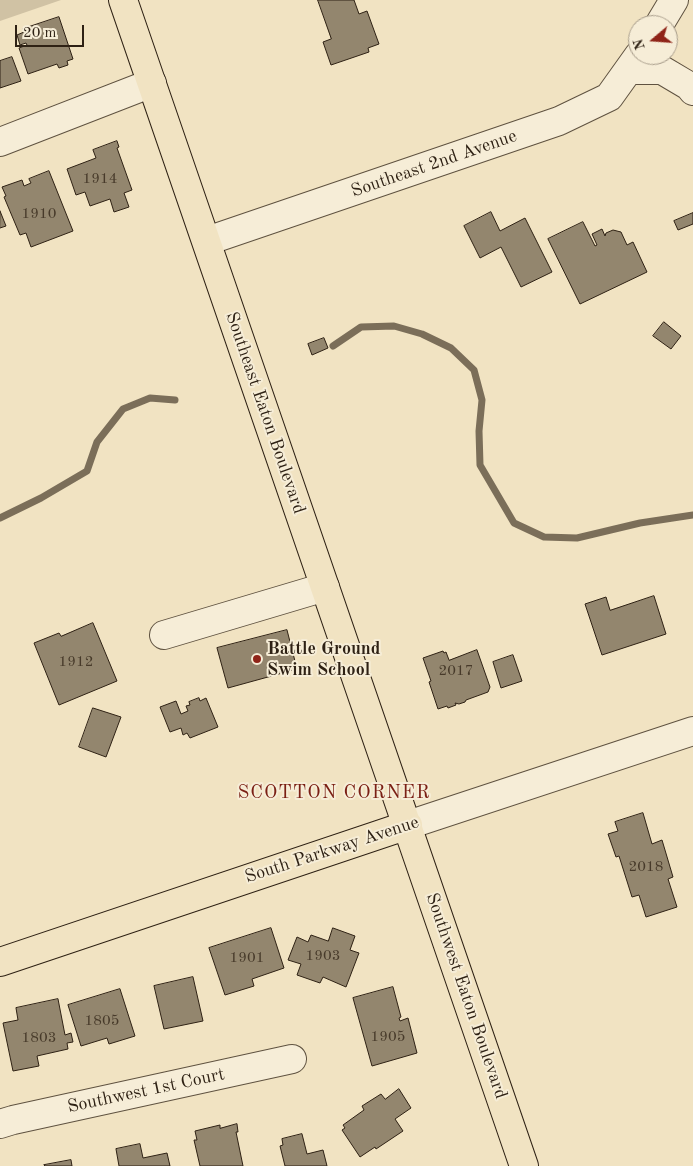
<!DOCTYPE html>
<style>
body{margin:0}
#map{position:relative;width:693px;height:1166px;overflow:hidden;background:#f1e3c2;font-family:"Old Standard TT",serif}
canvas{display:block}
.north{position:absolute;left:628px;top:15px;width:50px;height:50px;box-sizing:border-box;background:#f6edd7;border:1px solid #a69b89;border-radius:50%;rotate:252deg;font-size:14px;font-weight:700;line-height:20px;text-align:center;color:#2e2114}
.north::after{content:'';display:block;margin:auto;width:18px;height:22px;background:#8f2418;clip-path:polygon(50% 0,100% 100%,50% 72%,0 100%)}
.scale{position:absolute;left:15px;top:25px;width:69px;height:22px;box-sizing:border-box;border:2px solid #2e2114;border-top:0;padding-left:6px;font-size:15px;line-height:18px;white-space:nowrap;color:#2e2114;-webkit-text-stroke:4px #f6edd7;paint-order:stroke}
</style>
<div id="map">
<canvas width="693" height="1166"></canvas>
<div class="north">N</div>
<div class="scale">20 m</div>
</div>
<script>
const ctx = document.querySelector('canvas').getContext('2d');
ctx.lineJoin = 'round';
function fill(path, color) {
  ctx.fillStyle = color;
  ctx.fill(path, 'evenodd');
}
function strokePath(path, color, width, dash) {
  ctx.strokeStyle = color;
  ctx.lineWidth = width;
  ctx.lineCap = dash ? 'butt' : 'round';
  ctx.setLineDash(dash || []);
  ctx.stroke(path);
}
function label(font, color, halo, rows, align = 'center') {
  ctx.font = font + ' "Old Standard TT",serif';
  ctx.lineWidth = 4;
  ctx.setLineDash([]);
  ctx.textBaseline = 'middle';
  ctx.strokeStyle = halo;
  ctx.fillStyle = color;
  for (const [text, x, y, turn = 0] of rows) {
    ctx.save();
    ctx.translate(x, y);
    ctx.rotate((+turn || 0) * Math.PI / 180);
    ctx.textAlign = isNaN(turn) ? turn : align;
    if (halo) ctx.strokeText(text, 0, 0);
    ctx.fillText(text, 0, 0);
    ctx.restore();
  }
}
const green = new Path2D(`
 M 0,0 L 61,0 L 0,21 Z`);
const stream = new Path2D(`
 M 333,346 L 361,327 L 394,326 L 422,334 L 451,348 L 474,370 L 482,400 L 479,431 L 480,465 L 514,523 L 544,537 L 577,538 L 640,523 L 693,515
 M 0,518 L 41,498 L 87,471 L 97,442 L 123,409 L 150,398 L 175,400`);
const building = new Path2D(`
 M 318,0 L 354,0 L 359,14 L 367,11 L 379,44 L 368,48 L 369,52 L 331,65 L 323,42 L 331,39 Z
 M 59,17 L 73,59 L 67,61 L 68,65 L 59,68 L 57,64 L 28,74 L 19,48 L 27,45 L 26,43 L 20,45 L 17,35 L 24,32 L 23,29 Z
 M 12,57 L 21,81 L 0,88 L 0,61 Z
 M 117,141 L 119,147 L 117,148 L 132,190 L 124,193 L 129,207 L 114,212 L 110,199 L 90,206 L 85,192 L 76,195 L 67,169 L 96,158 L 93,150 Z
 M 49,171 L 73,231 L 31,247 L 26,233 L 20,235 L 4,197 L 6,196 L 2,187 L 22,180 L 24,186 L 31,183 L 29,179 Z
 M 0,211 L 6,226 L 0,228 Z
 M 491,212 L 500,231 L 525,218 L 552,272 L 521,287 L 501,247 L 480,258 L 464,226 Z
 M 693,213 L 693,224 L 678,230 L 674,221 Z
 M 583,222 L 595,246 L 597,245 L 592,234 L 602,229 L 605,236 L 606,233 L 613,230 L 621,232 L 627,245 L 633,242 L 647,272 L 580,304 L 548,239 Z
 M 664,322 L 681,336 L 671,349 L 653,336 Z
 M 324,338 L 328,348 L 312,355 L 308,344 Z
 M 654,596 L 666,634 L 602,655 L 585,604 L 606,597 L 610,610 Z
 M 93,623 L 117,681 L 59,705 L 34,643 L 59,633 L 61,636 Z
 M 287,630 L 297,669 L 228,688 L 217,648 Z
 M 477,650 L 490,687 L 488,692 L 466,700 L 465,702 L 459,704 L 455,703 L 456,705 L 448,708 L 447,706 L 438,709 L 429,682 L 431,681 L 423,658 L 443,651 L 444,653 L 446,652 L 449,660 Z
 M 513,655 L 522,681 L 501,688 L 493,662 Z
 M 199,698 L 200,701 L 206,698 L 218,727 L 190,738 L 187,733 L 183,735 L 181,728 L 170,732 L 160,707 L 176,701 L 181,714 L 188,711 L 186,706 L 190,705 L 189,702 Z
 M 93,708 L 121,717 L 106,757 L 79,747 Z
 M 643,813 L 652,844 L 662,840 L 673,877 L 668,879 L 677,907 L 646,917 L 639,895 L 632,897 L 619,856 L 616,857 L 608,834 L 618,831 L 615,822 Z
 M 271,928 L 284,968 L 252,979 L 254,986 L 225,995 L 209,948 Z
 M 333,928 L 355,936 L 350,950 L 359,953 L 346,987 L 323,977 L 320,983 L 297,975 L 301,964 L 288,960 L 297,937 L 308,942 L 311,935 L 328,941 Z
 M 193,977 L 203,1021 L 164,1029 L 154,986 Z
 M 393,987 L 401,1017 L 399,1018 L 400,1021 L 408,1018 L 417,1053 L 372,1066 L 353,998 Z
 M 120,989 L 135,1036 L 109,1044 L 107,1038 L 81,1046 L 68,1005 Z
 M 58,999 L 65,1035 L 71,1033 L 73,1042 L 67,1043 L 68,1049 L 37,1056 L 39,1066 L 13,1071 L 3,1023 L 18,1020 L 16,1008 Z
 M 399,1089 L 411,1108 L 395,1119 L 403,1131 L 376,1149 L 375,1147 L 360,1157 L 342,1130 L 345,1128 L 343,1125 L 364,1110 L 362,1106 L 381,1094 L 385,1099 Z
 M 237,1124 L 238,1132 L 236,1132 L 243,1166 L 200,1166 L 194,1140 L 197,1140 L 195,1131 L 220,1125 L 220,1128 Z
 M 302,1134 L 307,1154 L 323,1150 L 327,1166 L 285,1166 L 280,1146 L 283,1145 L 282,1139 Z
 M 140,1144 L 143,1158 L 167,1153 L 170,1166 L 119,1166 L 116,1149 Z
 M 71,1160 L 72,1166 L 45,1166 L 44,1165 Z`);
const minor = new Path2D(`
 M 659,25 L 674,0
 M 630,70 L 662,70 L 689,86 L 693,91
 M 0,142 L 152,83
 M 207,241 L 559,121 L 609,97 L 639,55
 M 164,635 L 325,587
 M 408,825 L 693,731
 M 0,1124 L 13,1120 L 292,1059`);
const major = new Path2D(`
 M 123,0 L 524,1166
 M 0,962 L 408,825`);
const markers = [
 [257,659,5,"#8f2418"]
];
const numberNames = [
 ["1914",100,179],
 ["1910",39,214],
 ["1912",76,662],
 ["2017",456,671],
 ["2018",646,867],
 ["1903",323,956],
 ["1901",247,958],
 ["1805",102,1021],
 ["1905",388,1037],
 ["1803",39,1038]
];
const streetNames = [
 ["Southeast 2nd Avenue",434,164,-19],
 ["Southeast Eaton Boulevard",265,413,71],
 ["South Parkway Avenue",332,850,-18],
 ["Southwest Eaton Boulevard",466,996,71],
 ["Southwest 1st Court",146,1091,-12]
];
const poiNames = [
 ["Battle Ground",267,649],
 ["Swim School",267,670]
];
const neighbourhoodNames = [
 ["SCOTTON CORNER",334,793]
];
fill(green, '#d0c2a4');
strokePath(stream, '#7b6e59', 7);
fill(building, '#93866e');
strokePath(building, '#2e2114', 1);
strokePath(minor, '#5f5240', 30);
strokePath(major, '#2e2114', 30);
strokePath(minor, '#f6edd7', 28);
strokePath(major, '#f1e3c2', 28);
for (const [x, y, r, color] of markers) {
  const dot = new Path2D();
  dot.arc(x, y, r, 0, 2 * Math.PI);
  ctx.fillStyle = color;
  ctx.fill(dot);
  strokePath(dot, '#f6edd7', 2);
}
label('15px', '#473a2a', null, numberNames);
label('18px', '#2e2114', '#f6edd7', streetNames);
label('bold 18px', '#2e2114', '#f6edd7', poiNames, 'left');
ctx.letterSpacing = '1px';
label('19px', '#7a1f14', '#f6edd7', neighbourhoodNames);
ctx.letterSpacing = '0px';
</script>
